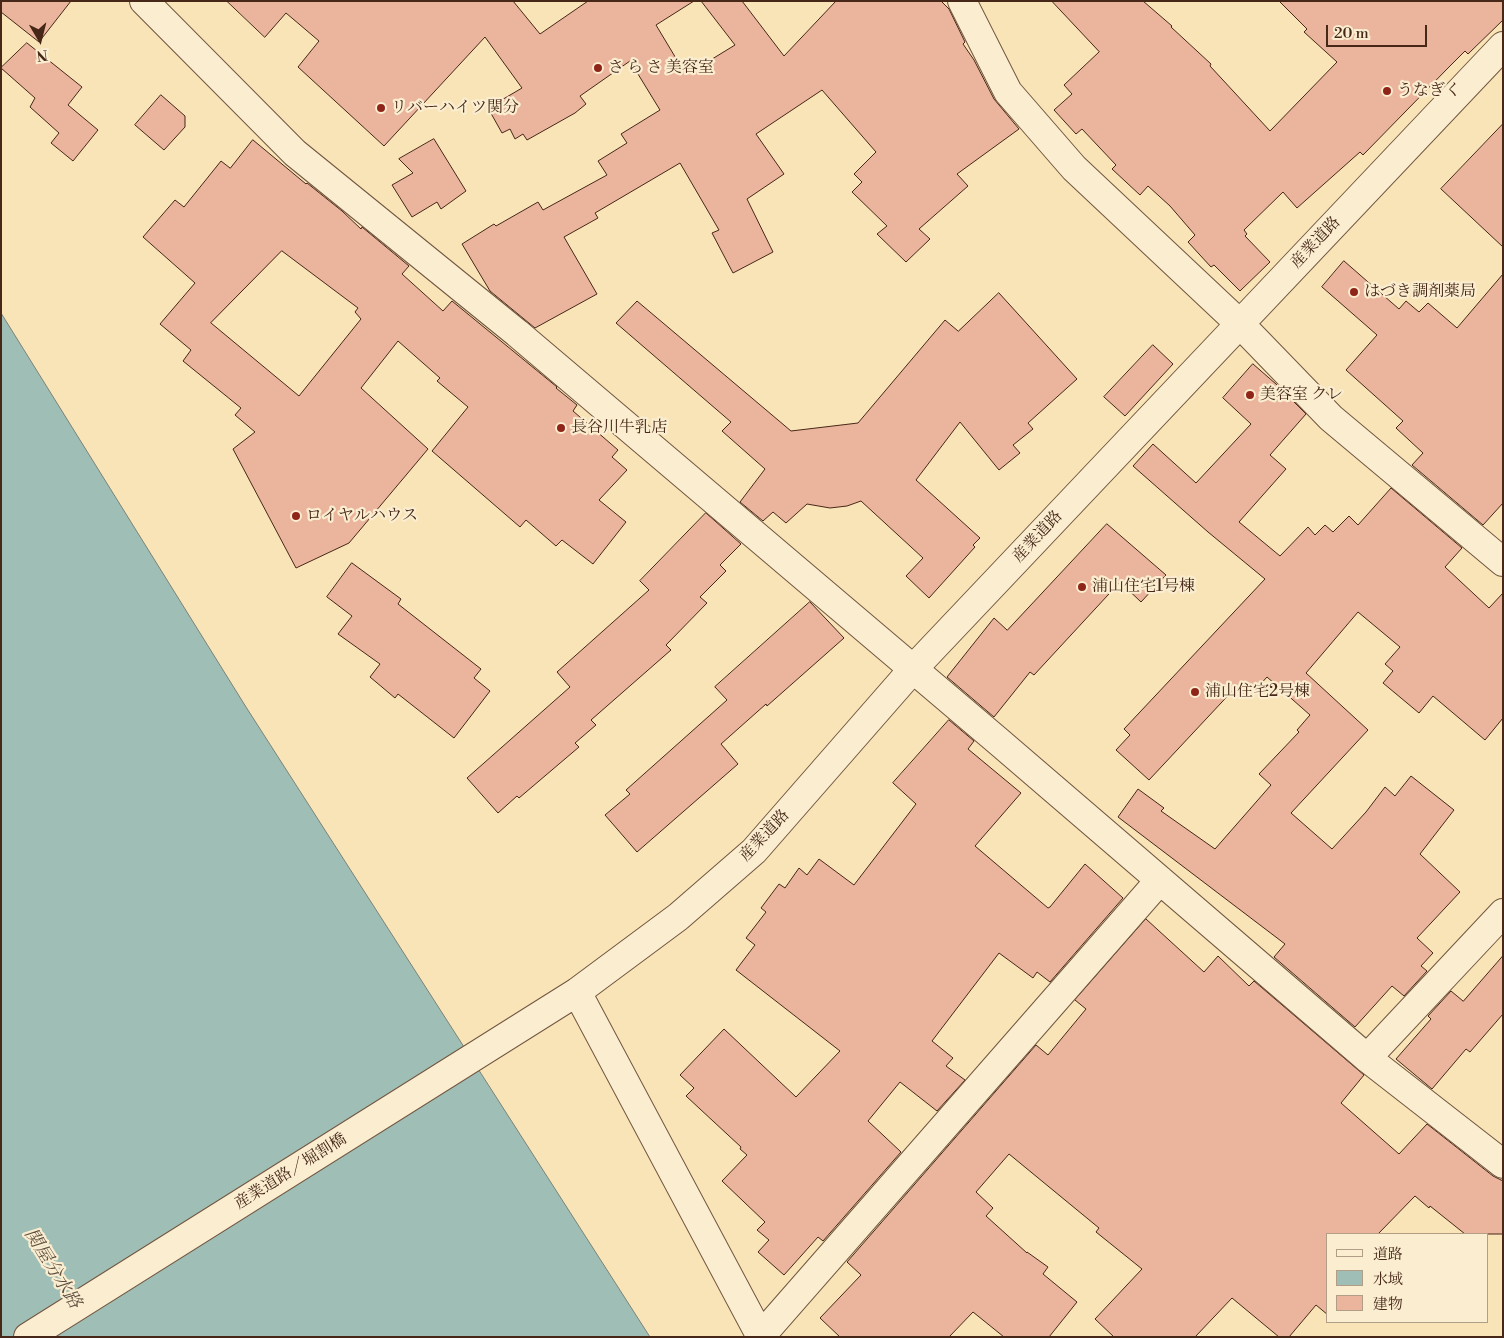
<!DOCTYPE html>
<meta charset="utf-8">
<style>
body{margin:0}
#map{position:relative;width:1504px;height:1338px;overflow:hidden;background:#f8e4b7;font-family:"Libre Bodoni","Noto Serif JP",serif}
canvas{display:block}
.frame{position:absolute;inset:0;border:2px solid #462718;pointer-events:none}
.legend{position:absolute;left:1326px;top:1233px;width:162px;height:90px;box-sizing:border-box;background:#faedd0;border:1px solid #b29e86;margin:0;padding:6px 9px;list-style:none;font-size:15px;color:#462718}
.legend li{display:flex;align-items:center;gap:10px;height:25px}
.legend b{width:25px;border:1px solid #b29e86}
.north{position:absolute;left:15px;top:15px;width:50px;height:50px;-webkit-text-stroke:4px #faedd0;paint-order:stroke;rotate:172deg;font-size:14px;font-weight:700;line-height:20px;text-align:center;color:#462718}
.north::after{content:'';display:block;margin:auto;width:18px;height:22px;background:#462718;clip-path:polygon(50% 0,100% 100%,50% 72%,0 100%)}
.scale{position:absolute;left:1326px;top:25px;width:101px;height:22px;box-sizing:border-box;border:2px solid #462718;border-top:0;padding-left:6px;font-size:15px;line-height:18px;white-space:nowrap;color:#462718;-webkit-text-stroke:4px #faedd0;paint-order:stroke}
</style>
<div id="map">
<canvas width="1504" height="1338"></canvas>
<div class="frame"></div>
<ul class="legend">
<li><b style="height:6px;background:#faedd0"></b>道路</li>
<li><b style="height:14px;background:#9fbeb5"></b>水域</li>
<li><b style="height:14px;background:#ebb49c"></b>建物</li>
</ul>
<div class="north">N</div>
<div class="scale">20 m</div>
</div>
<script>
const ctx = document.querySelector('canvas').getContext('2d');
ctx.lineJoin = 'round';
function fill(path, color) {
  ctx.fillStyle = color;
  ctx.fill(path, 'evenodd');
}
function strokePath(path, color, width, dash) {
  ctx.strokeStyle = color;
  ctx.lineWidth = width;
  ctx.lineCap = dash ? 'butt' : 'round';
  ctx.setLineDash(dash || []);
  ctx.stroke(path);
}
function label(font, color, halo, rows, align = 'center') {
  ctx.font = font + ' "Libre Bodoni","Noto Serif JP",serif';
  ctx.lineWidth = 4.5;
  ctx.setLineDash([]);
  ctx.textBaseline = 'middle';
  ctx.strokeStyle = halo;
  ctx.fillStyle = color;
  for (const [text, x, y, turn = 0] of rows) {
    ctx.save();
    ctx.translate(x, y);
    ctx.rotate((+turn || 0) * Math.PI / 180);
    ctx.textAlign = isNaN(turn) ? turn : align;
    if (halo) ctx.strokeText(text, 0, 0);
    ctx.fillText(text, 0, 0);
    ctx.restore();
  }
}
const water = new Path2D(`
 M 1,313 L 246,707 L 650,1337 L 1,1337 Z`);
const building = new Path2D(`
 M 1,1 L 71,1 L 39,42 L 1,12 Z
 M 227,1 L 513,1 L 540,34 L 588,1 L 694,1 L 656,25 L 686,75 L 735,45 L 701,1 L 742,1 L 784,56 L 836,1 L 941,1 L 949,9 L 965,42 L 963,44 L 974,60 L 994,99 L 1019,129 L 957,174 L 968,186 L 919,229 L 930,239 L 906,262 L 877,234 L 887,226 L 852,192 L 862,182 L 854,174 L 876,152 L 822,90 L 756,134 L 784,174 L 747,199 L 773,252 L 733,273 L 712,233 L 719,230 L 680,163 L 595,213 L 598,218 L 564,237 L 597,294 L 535,328 L 490,291 L 462,244 L 494,224 L 496,226 L 538,202 L 543,210 L 607,175 L 598,161 L 627,143 L 621,134 L 660,110 L 630,61 L 580,96 L 586,104 L 575,113 L 527,140 L 523,134 L 515,139 L 510,129 L 502,133 L 488,108 L 522,88 L 485,37 L 384,146 L 298,67 L 319,41 L 286,13 L 265,37 Z
 M 1052,1 L 1143,1 L 1172,26 L 1171,27 L 1211,64 L 1210,66 L 1270,131 L 1337,62 L 1304,32 L 1307,29 L 1279,1 L 1503,1 L 1503,20 L 1468,54 L 1465,51 L 1448,68 L 1363,155 L 1360,152 L 1297,208 L 1283,192 L 1244,230 L 1247,234 L 1245,236 L 1270,262 L 1240,291 L 1214,265 L 1211,267 L 1188,242 L 1195,235 L 1170,206 L 1148,186 L 1140,195 L 1112,169 L 1116,165 L 1082,129 L 1076,134 L 1054,110 L 1072,94 L 1064,85 L 1099,52 Z
 M 27,43 L 82,87 L 68,105 L 98,130 L 73,161 L 51,143 L 59,133 L 30,107 L 35,98 L 1,68 Z
 M 161,95 L 185,116 L 185,127 L 164,150 L 135,125 Z
 M 1503,124 L 1503,247 L 1441,189 Z
 M 434,139 L 466,191 L 441,209 L 437,202 L 412,217 L 392,185 L 413,173 L 399,159 Z
 M 253,140 L 306,184 L 307,183 L 342,211 L 361,229 L 362,227 L 409,266 L 402,274 L 443,311 L 452,301 L 557,387 L 556,388 L 577,405 L 573,411 L 618,450 L 612,457 L 627,470 L 599,500 L 626,522 L 593,564 L 562,540 L 556,546 L 526,520 L 520,527 L 432,451 L 468,407 L 437,381 L 440,378 L 398,341 L 361,388 L 428,449 L 349,543 L 296,568 L 233,449 L 255,432 L 235,415 L 241,408 L 183,361 L 191,350 L 160,324 L 195,283 L 143,237 L 175,200 L 184,207 L 221,161 L 230,168 ZM 282,251 L 358,308 L 355,312 L 361,319 L 299,396 L 211,323 Z
 M 1344,261 L 1399,309 L 1406,301 L 1419,312 L 1428,303 L 1457,328 L 1503,274 L 1503,503 L 1483,525 L 1412,465 L 1423,453 L 1396,428 L 1403,421 L 1346,370 L 1377,335 L 1322,287 Z
 M 999,293 L 1077,379 L 1028,423 L 1033,429 L 1013,445 L 1020,453 L 999,470 L 960,422 L 916,480 L 980,538 L 973,545 L 975,547 L 929,598 L 906,576 L 923,558 L 861,501 L 847,506 L 830,508 L 807,504 L 786,523 L 773,512 L 763,521 L 740,502 L 765,469 L 722,431 L 731,422 L 616,323 L 637,301 L 791,431 L 858,423 L 945,320 L 958,331 Z
 M 1153,345 L 1173,364 L 1125,416 L 1104,397 Z
 M 1253,364 L 1276,384 L 1306,414 L 1270,455 L 1286,469 L 1239,522 L 1280,556 L 1308,527 L 1315,535 L 1325,525 L 1333,532 L 1349,516 L 1358,525 L 1391,488 L 1462,548 L 1445,567 L 1489,608 L 1503,593 L 1503,718 L 1485,740 L 1433,696 L 1419,713 L 1383,683 L 1393,671 L 1385,664 L 1400,647 L 1358,612 L 1306,673 L 1368,730 L 1291,813 L 1332,849 L 1366,812 L 1385,787 L 1395,796 L 1411,776 L 1454,810 L 1420,854 L 1460,892 L 1417,938 L 1433,953 L 1421,966 L 1427,971 L 1404,996 L 1392,986 L 1355,1027 L 1274,957 L 1285,944 L 1118,817 L 1138,789 L 1164,808 L 1161,811 L 1215,849 L 1271,785 L 1259,774 L 1299,732 L 1297,730 L 1310,715 L 1267,677 L 1248,698 L 1236,687 L 1149,780 L 1116,750 L 1130,735 L 1124,729 L 1265,579 L 1208,532 L 1133,466 L 1153,444 L 1196,483 L 1251,424 L 1223,398 Z
 M 706,513 L 741,544 L 720,565 L 726,571 L 700,597 L 707,603 L 666,645 L 671,650 L 591,720 L 596,725 L 575,743 L 579,747 L 519,798 L 517,796 L 498,813 L 467,778 L 570,687 L 557,672 L 649,590 L 640,581 Z
 M 1107,524 L 1166,575 L 1141,602 L 1120,582 L 1034,675 L 1030,672 L 994,717 L 947,677 L 994,618 L 1007,630 Z
 M 352,563 L 401,599 L 398,604 L 481,669 L 474,678 L 490,691 L 454,738 L 398,694 L 395,698 L 370,677 L 380,664 L 338,634 L 352,616 L 327,597 Z
 M 810,602 L 844,638 L 767,706 L 766,704 L 721,744 L 738,764 L 637,852 L 605,815 L 630,794 L 626,790 L 727,700 L 715,687 Z
 M 949,720 L 974,741 L 968,749 L 1021,793 L 975,846 L 1048,908 L 1050,907 L 1085,864 L 1123,898 L 1050,982 L 1037,972 L 1033,978 L 999,953 L 932,1041 L 953,1058 L 946,1066 L 965,1080 L 937,1111 L 900,1082 L 868,1121 L 901,1152 L 823,1241 L 818,1237 L 784,1275 L 758,1252 L 769,1240 L 757,1230 L 765,1222 L 722,1181 L 747,1155 L 740,1149 L 741,1147 L 686,1096 L 694,1088 L 680,1075 L 724,1029 L 796,1097 L 840,1051 L 736,970 L 755,945 L 746,938 L 766,912 L 761,908 L 779,884 L 785,888 L 799,868 L 807,875 L 819,859 L 854,885 L 916,804 L 893,783 Z
 M 1146,919 L 1204,972 L 1218,956 L 1249,986 L 1254,981 L 1364,1075 L 1341,1103 L 1399,1154 L 1427,1124 L 1493,1176 L 1503,1181 L 1503,1234 L 1465,1234 L 1430,1206 L 1429,1208 L 1415,1196 L 1378,1234 L 1328,1234 L 1328,1315 L 1316,1305 L 1289,1337 L 1279,1337 L 1232,1298 L 1195,1337 L 1114,1337 L 1095,1319 L 1142,1269 L 1096,1232 L 1099,1228 L 1009,1154 L 976,1192 L 993,1208 L 986,1216 L 1027,1253 L 1027,1252 L 1048,1267 L 1043,1274 L 1077,1302 L 1049,1337 L 1004,1337 L 973,1312 L 949,1337 L 840,1337 L 820,1318 L 861,1275 L 847,1262 L 1036,1045 L 1048,1055 L 1086,1009 L 1075,1000 Z
 M 1503,956 L 1503,1014 L 1470,1052 L 1466,1049 L 1432,1089 L 1396,1059 L 1431,1019 L 1428,1016 L 1451,991 L 1463,1001 Z`);
const minor = new Path2D(`
 M 144,1 L 295,153 L 517,333 L 998,741 L 1367,1058 L 1503,1164
 M 962,1 L 1008,92 L 1074,168 L 1240,324 L 1331,418 L 1503,562
 M 577,992 L 761,1337
 M 1367,1058 L 1503,913
 M 761,1336 L 1160,880
 M 28,1337 L 577,992 L 678,917 L 754,851 L 913,669 L 1503,46`);
const markers = [
 [598,68,5,"#8f2418"],
 [1387,91,5,"#8f2418"],
 [381,108,5,"#8f2418"],
 [1354,292,5,"#8f2418"],
 [1250,395,5,"#8f2418"],
 [561,428,5,"#8f2418"],
 [296,516,5,"#8f2418"],
 [1082,587,5,"#8f2418"],
 [1195,692,5,"#8f2418"]
];
const poiNames = [
 ["さ ら さ 美容室",608,68],
 ["うなぎく",1397,91],
 ["リバーハイツ関分",391,108],
 ["はづき調剤薬局",1364,292],
 ["美容室 クレ",1260,395],
 ["長谷川牛乳店",571,428],
 ["ロイヤルハウス",306,516],
 ["浦山住宅1号棟",1092,587],
 ["浦山住宅2号棟",1205,692]
];
const streetNames = [
 ["産業道路",1316,243,-47],
 ["産業道路",1038,537,-47],
 ["産業道路",765,836,-47],
 ["産業道路／堀割橋",291,1172,-32]
];
const waterNames = [
 ["関屋分水路",52,1269,58]
];
fill(water, '#9fbeb5');
strokePath(water, '#7b8276', 1);
fill(building, '#ebb49c');
strokePath(building, '#462718', 1);
strokePath(minor, '#725640', 30);
strokePath(minor, '#faedd0', 28);
for (const [x, y, r, color] of markers) {
  const dot = new Path2D();
  dot.arc(x, y, r, 0, 2 * Math.PI);
  ctx.fillStyle = color;
  ctx.fill(dot);
  strokePath(dot, '#faedd0', 2);
}
label('16px', '#462718', '#faedd0', poiNames, 'left');
label('16px', '#462718', '#faedd0', streetNames);
label('italic 18px', '#5c4d3f', '#faedd0', waterNames);
</script>
